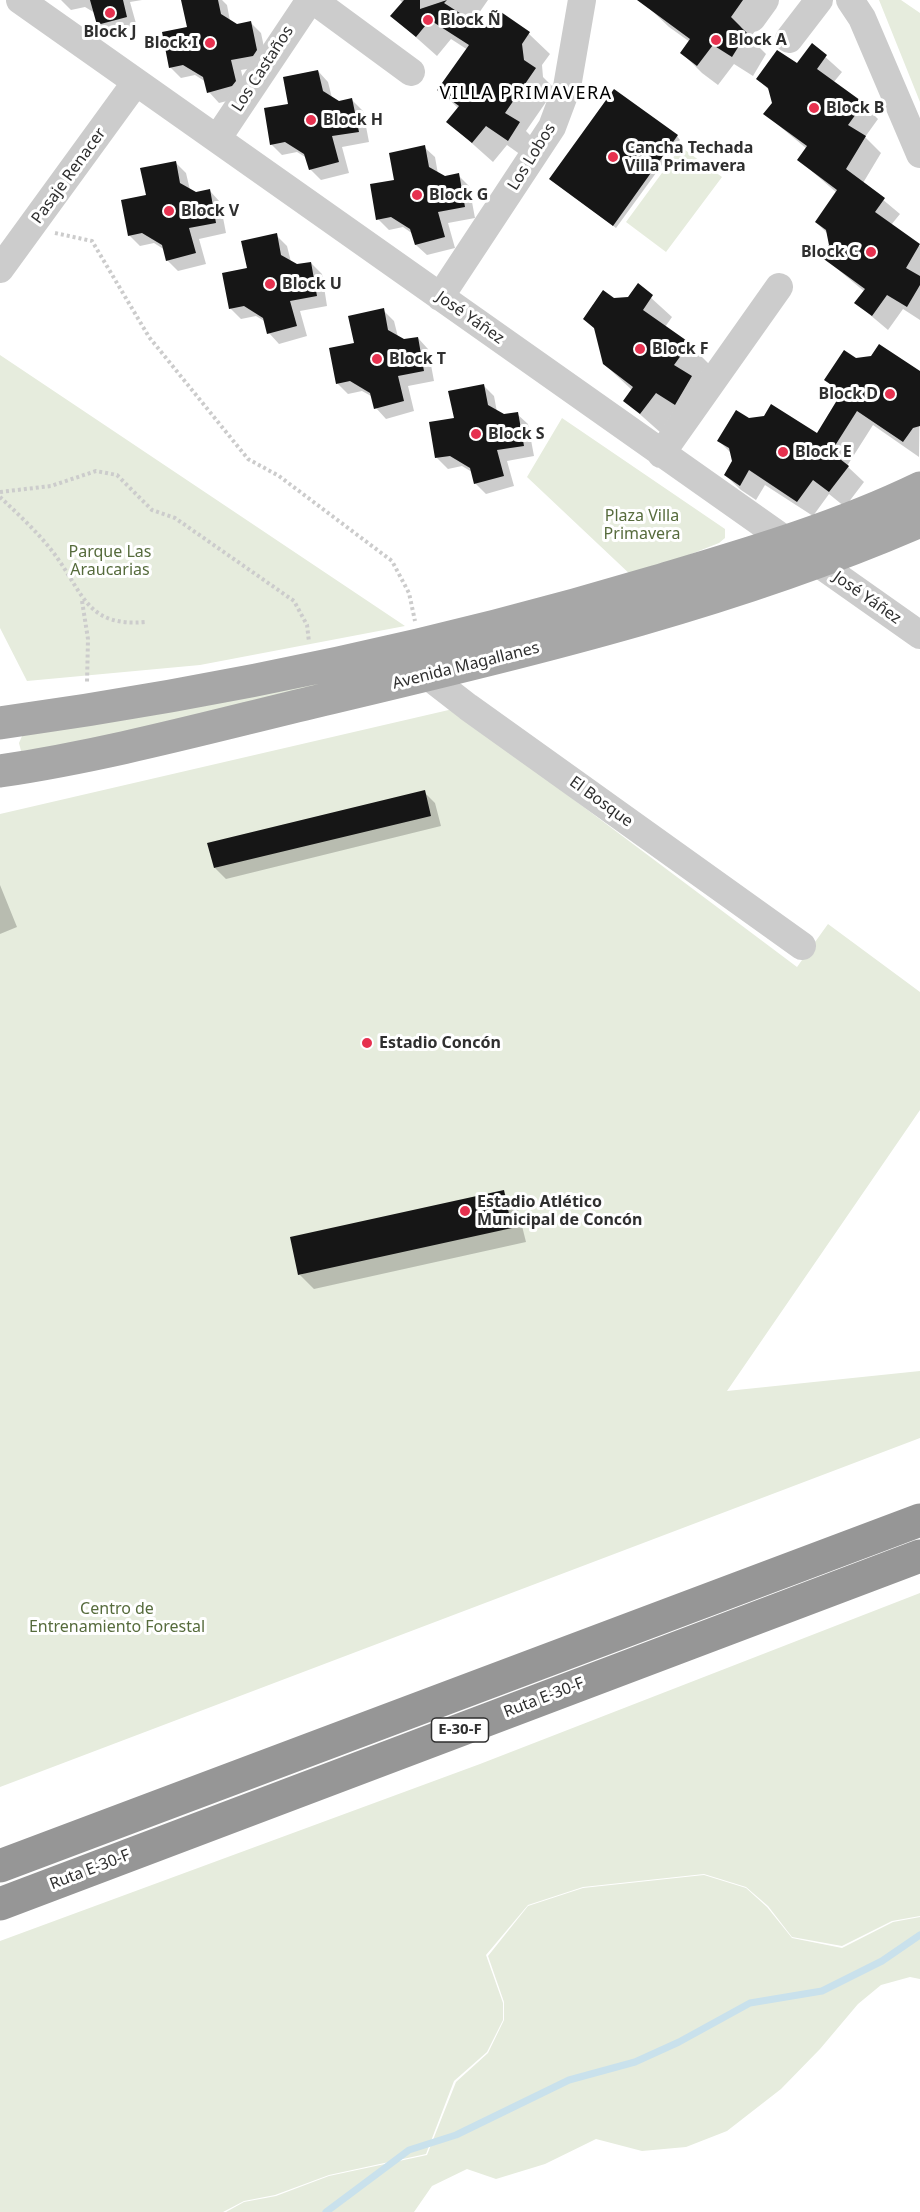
<!DOCTYPE html>
<meta charset="utf-8">
<style>
body{margin:0}
canvas{display:block;background:#fff}
</style>
<canvas width="920" height="2212"></canvas>
<script>
const ctx = document.querySelector('canvas').getContext('2d');
ctx.lineJoin = 'round';
function fill(path, color) {
  ctx.fillStyle = color;
  ctx.fill(path, 'evenodd');
}
function strokePath(path, color, width, dash) {
  ctx.strokeStyle = color;
  ctx.lineWidth = width;
  ctx.lineCap = dash ? 'butt' : 'round';
  ctx.setLineDash(dash || []);
  ctx.stroke(path);
}
function label(font, color, halo, rows, align = 'center') {
  ctx.font = font + ' "Noto Sans",sans-serif';
  ctx.lineWidth = 6;
  ctx.setLineDash([]);
  ctx.textBaseline = 'middle';
  ctx.strokeStyle = halo;
  ctx.fillStyle = color;
  for (const [text, x, y, turn = 0] of rows) {
    ctx.save();
    ctx.translate(x, y);
    ctx.rotate((+turn || 0) * Math.PI / 180);
    ctx.textAlign = isNaN(turn) ? turn : align;
    if (halo) ctx.strokeText(text, 0, 0);
    ctx.fillText(text, 0, 0);
    ctx.restore();
  }
}
const green = new Path2D(`
 M 879,0 L 901,0 L 920,13 L 920,102 Z
 M 681,147 L 722,177 L 666,252 L 626,222 Z
 M 0,355 L 405,626 L 200,665 L 27,681 L 0,628 Z
 M 562,418 L 725,529 L 725,538 L 719,543 L 633,577 L 527,477 Z
 M 397,660 L 401,672 L 139,736 L 21,751 L 19,743 L 22,736 Z
 M 453,709 L 797,967 L 828,924 L 920,992 L 920,1110 L 727,1391 L 920,1371 L 920,1438 L 0,1787 L 0,814 Z
 M 920,1593 L 920,1916 L 892,1921 L 842,1946 L 792,1937 L 768,1906 L 746,1887 L 704,1874 L 583,1887 L 528,1905 L 486,1955 L 503,2003 L 503,2020 L 487,2052 L 454,2081 L 426,2154 L 329,2175 L 275,2195 L 244,2201 L 223,2212 L 0,2212 L 0,1941 L 480,1764 Z
 M 704,1875 L 746,1888 L 767,1907 L 792,1938 L 842,1948 L 893,1922 L 920,1917 L 920,1979 L 910,1977 L 881,1985 L 858,2004 L 820,2049 L 781,2089 L 727,2131 L 686,2147 L 642,2151 L 596,2139 L 545,2164 L 496,2179 L 467,2169 L 432,2186 L 414,2212 L 226,2212 L 244,2202 L 276,2196 L 329,2176 L 427,2155 L 456,2082 L 488,2053 L 504,2020 L 504,2002 L 488,1956 L 528,1906 L 583,1888 Z`);
const shadow = new Path2D(`
 M 61,0 L 142,0 L 130,2 L 137,27 L 109,35 L 98,24 L 95,13 L 85,7 L 71,10 Z
 M 189,0 L 222,0 L 227,5 L 230,21 L 237,25 L 251,23 L 261,33 L 267,61 L 264,66 L 241,70 L 246,92 L 243,97 L 219,103 L 209,92 L 206,82 L 195,75 L 181,78 L 170,67 L 189,28 Z
 M 400,0 L 488,0 L 472,23 L 480,27 L 494,24 L 501,14 L 529,34 L 550,54 L 542,65 L 543,77 L 555,89 L 526,131 L 539,144 L 528,160 L 507,145 L 493,162 L 448,122 L 459,109 L 439,90 L 468,50 L 451,39 L 437,56 L 392,16 L 403,3 Z
 M 653,0 L 750,0 L 766,16 L 750,38 L 766,54 L 753,76 L 734,64 L 718,85 L 702,73 L 682,53 L 690,42 L 669,27 L 648,7 Z
 M 812,45 L 842,72 L 833,83 L 863,104 L 878,119 L 865,137 L 881,153 L 863,183 L 900,214 L 891,225 L 920,246 L 920,320 L 903,309 L 888,330 L 856,303 L 865,292 L 823,257 L 831,246 L 828,234 L 816,222 L 837,193 L 799,160 L 807,149 L 765,114 L 773,103 L 770,91 L 758,79 L 797,65 Z
 M 318,71 L 328,82 L 332,98 L 338,102 L 352,100 L 363,111 L 369,142 L 342,147 L 349,173 L 321,180 L 310,169 L 307,158 L 297,152 L 282,155 L 271,144 L 290,105 Z
 M 677,136 L 680,140 L 616,228 L 554,182 Z
 M 424,147 L 435,157 L 438,174 L 445,177 L 458,175 L 469,186 L 475,218 L 448,223 L 455,248 L 427,255 L 416,245 L 413,234 L 403,227 L 389,230 L 378,219 L 396,181 Z
 M 175,162 L 186,173 L 190,190 L 196,194 L 210,191 L 220,202 L 226,233 L 199,239 L 206,264 L 178,271 L 167,260 L 165,250 L 154,243 L 140,246 L 129,235 L 148,196 Z
 M 276,235 L 287,246 L 291,262 L 297,266 L 311,263 L 322,274 L 327,306 L 300,311 L 307,336 L 279,344 L 269,333 L 266,322 L 256,316 L 241,319 L 230,308 L 249,269 Z
 M 638,286 L 672,317 L 665,327 L 689,344 L 709,364 L 661,433 L 625,401 L 632,390 L 604,364 L 597,331 L 584,319 L 614,300 L 629,298 Z
 M 383,310 L 394,321 L 398,337 L 404,341 L 418,338 L 428,349 L 434,381 L 408,386 L 414,411 L 386,419 L 376,408 L 373,397 L 362,391 L 348,394 L 337,383 L 356,344 Z
 M 855,360 L 920,373 L 919,457 L 873,425 L 847,466 L 864,482 L 845,507 L 829,494 L 813,516 L 765,485 L 756,500 L 741,490 L 725,475 L 733,461 L 731,453 L 719,441 L 748,420 L 818,435 L 842,396 L 826,380 Z
 M 483,385 L 494,396 L 497,412 L 504,416 L 517,414 L 528,424 L 534,456 L 507,461 L 514,486 L 486,494 L 475,483 L 472,472 L 462,466 L 448,469 L 437,458 L 456,419 Z
 M 424,792 L 435,803 L 441,826 L 226,879 L 215,868 Z
 M 0,885 L 17,927 L 0,934 Z
 M 503,1192 L 517,1206 L 526,1242 L 314,1289 L 300,1275 Z`);
const stream = new Path2D(`
 M 326,2212 L 409,2150 L 456,2135 L 569,2080 L 635,2062 L 679,2042 L 750,2003 L 822,1991 L 882,1961 L 920,1935`);
const building = new Path2D(`
 M 90,0 L 123,0 L 127,17 L 97,25 Z
 M 181,0 L 218,0 L 221,14 L 237,24 L 251,21 L 257,50 L 253,56 L 231,60 L 236,81 L 232,86 L 207,93 L 203,77 L 183,65 L 169,68 L 162,32 L 187,27 Z
 M 404,0 L 420,0 L 420,9 L 447,0 L 444,3 L 480,26 L 493,23 L 501,12 L 530,32 L 522,44 L 524,60 L 536,68 L 505,113 L 520,122 L 508,141 L 486,126 L 472,143 L 446,122 L 459,106 L 437,90 L 469,45 L 430,20 L 416,37 L 390,16 Z
 M 637,0 L 743,0 L 731,17 L 747,33 L 732,57 L 713,45 L 697,66 L 680,53 L 690,39 Z
 M 812,43 L 827,55 L 817,69 L 864,103 L 848,125 L 866,136 L 846,169 L 885,198 L 875,212 L 920,244 L 906,268 L 920,276 L 920,285 L 907,307 L 887,295 L 872,316 L 854,303 L 865,289 L 821,257 L 829,245 L 826,230 L 815,222 L 837,190 L 797,160 L 807,146 L 763,114 L 772,103 L 768,88 L 756,79 L 777,50 L 797,63 Z
 M 318,70 L 323,91 L 339,101 L 352,98 L 359,132 L 332,136 L 339,162 L 309,170 L 304,154 L 285,142 L 270,145 L 264,108 L 288,104 L 283,77 Z
 M 614,89 L 678,135 L 613,226 L 549,179 Z
 M 425,145 L 429,167 L 445,176 L 459,173 L 465,207 L 438,212 L 445,237 L 415,245 L 410,229 L 391,217 L 376,220 L 370,184 L 394,180 L 389,153 Z
 M 176,161 L 180,183 L 196,192 L 210,189 L 216,223 L 189,228 L 196,253 L 166,261 L 162,245 L 142,233 L 128,236 L 121,200 L 146,195 L 140,168 Z
 M 277,233 L 281,255 L 297,264 L 311,262 L 317,296 L 290,301 L 297,326 L 267,334 L 263,318 L 244,306 L 229,309 L 222,273 L 247,268 L 241,241 Z
 M 638,283 L 653,295 L 643,310 L 690,343 L 674,365 L 692,376 L 675,405 L 656,393 L 640,414 L 623,401 L 633,387 L 603,364 L 594,328 L 583,319 L 603,290 L 614,298 L 628,297 Z
 M 384,308 L 388,330 L 404,339 L 418,337 L 424,371 L 398,376 L 404,401 L 374,409 L 370,393 L 350,381 L 336,384 L 329,348 L 354,343 L 348,316 Z
 M 879,344 L 920,371 L 920,426 L 913,428 L 903,442 L 857,411 L 831,452 L 849,466 L 829,492 L 813,480 L 797,502 L 749,470 L 740,486 L 724,475 L 732,461 L 729,448 L 717,441 L 736,410 L 749,418 L 764,416 L 771,404 L 817,433 L 842,392 L 824,380 L 844,350 L 856,358 L 871,356 Z
 M 484,384 L 488,405 L 504,414 L 518,412 L 524,446 L 497,450 L 504,476 L 474,484 L 470,468 L 450,456 L 435,458 L 429,422 L 454,418 L 448,391 Z
 M 425,790 L 431,816 L 214,868 L 207,843 Z
 M 504,1190 L 512,1228 L 298,1275 L 290,1237 Z`);
const path = new Path2D(`
 M 55,233 L 92,241 L 149,337 L 248,459 L 279,476 L 392,561 L 409,593 L 415,621
 M 0,492 L 51,486 L 96,471 L 117,475 L 152,510 L 175,518 L 294,601 L 307,625 L 309,642
 M 0,497 C 20,516 42,536 58,559 C 84,596 89,627 145,622
 M 82,601 L 88,639 L 87,683`);
const minor = new Path2D(`
 M 20,0 L 920,635
 M 313,0 L 411,72
 M 850,0 L 862,18 L 920,154
 M 752,18 L 765,0
 M 789,39 L 819,0
 M 217,139 L 310,0
 M 0,269 L 136,82
 M 440,297 L 552,127 L 567,87 L 582,0
 M 661,454 L 779,287
 M 423,656 L 428,676 L 468,707 L 802,946`);
const major = new Path2D(`
 M 0,723 C 221,692 440,646 654,582 C 744,555 835,529 920,488
 M 0,771 C 108,755 213,726 318,701 C 522,652 727,605 920,521`);
const highway = new Path2D(`
 M 0,1866 L 920,1520
 M 0,1904 L 920,1556`);
const markers = [
 [110,13,6,"#e6314f"],
 [428,20,6,"#e6314f"],
 [716,40,6,"#e6314f"],
 [210,43,6,"#e6314f"],
 [814,108,6,"#e6314f"],
 [311,120,6,"#e6314f"],
 [613,157,6,"#e6314f"],
 [417,195,6,"#e6314f"],
 [169,211,6,"#e6314f"],
 [871,252,6,"#e6314f"],
 [270,284,6,"#e6314f"],
 [640,349,6,"#e6314f"],
 [377,359,6,"#e6314f"],
 [890,394,6,"#e6314f"],
 [476,434,6,"#e6314f"],
 [783,452,6,"#e6314f"],
 [367,1043,6,"#e6314f"],
 [465,1211,6,"#e6314f"]
];
const shields = [
 [460,1730,57]
];
const shieldNames = [
 ["E-30-F",460,1730]
];
const poiNames = [
 ["Block Ñ",440,20],
 ["Block J",110,32,"center"],
 ["Block A",728,40],
 ["Block I",198,43,"right"],
 ["Block B",826,108],
 ["Block H",323,120],
 ["Cancha Techada",625,148],
 ["Villa Primavera",625,166],
 ["Block G",429,195],
 ["Block V",181,211],
 ["Block C",859,252,"right"],
 ["Block U",282,284],
 ["Block F",652,349],
 ["Block T",389,359],
 ["Block D",878,394,"right"],
 ["Block S",488,434],
 ["Block E",795,452],
 ["Estadio Concón",379,1043],
 ["Estadio Atlético",477,1202],
 ["Municipal de Concón",477,1220]
];
const streetNames = [
 ["Los Castaños",263,69,-57],
 ["Los Lobos",532,157,-58],
 ["Pasaje Renacer",69,176,-54],
 ["José Yáñez",470,318,35],
 ["José Yáñez",867,598,35],
 ["Avenida Magallanes",466,666,-14],
 ["El Bosque",601,802,36],
 ["Ruta E-30-F",544,1698,-21],
 ["Ruta E-30-F",90,1870,-21]
];
const parkNames = [
 ["Plaza Villa",642,516],
 ["Primavera",642,534],
 ["Parque Las",110,552],
 ["Araucarias",110,570],
 ["Centro de",117,1609],
 ["Entrenamiento Forestal",117,1627]
];
const neighbourhoodNames = [
 ["VILLA PRIMAVERA",526,94]
];
fill(green, '#e6ecdd');
fill(shadow, '#0003');
strokePath(stream, '#c9e1ec', 7);
fill(building, '#161616');
strokePath(path, '#ccc', 4, [3, 3]);
strokePath(minor, '#ccc', 28);
strokePath(major, '#a7a7a7', 33);
strokePath(highway, '#969696', 33);
for (const [x, y, r, color] of markers) {
  const dot = new Path2D();
  dot.arc(x, y, r, 0, 2 * Math.PI);
  ctx.fillStyle = color;
  ctx.fill(dot);
  strokePath(dot, '#fff', 2);
}
for (const [x, y, w] of shields) {
  const box = new Path2D();
  box.roundRect(x - w / 2, y - 12, w, 24, 4.5);
  ctx.fillStyle = '#fff';
  ctx.fill(box);
  strokePath(box, '#2f2f2f', 1.5);
}
label('bold 15px', '#2f2f2f', null, shieldNames);
label('bold 16px', '#2f2f2f', '#fff', poiNames, 'left');
label('16px', '#2f2f2f', '#fff', streetNames);
label('16px', '#566b3c', '#fff', parkNames);
ctx.letterSpacing = '1.5px';
label('18px', '#000', '#fff', neighbourhoodNames);
ctx.letterSpacing = '0px';
</script>
